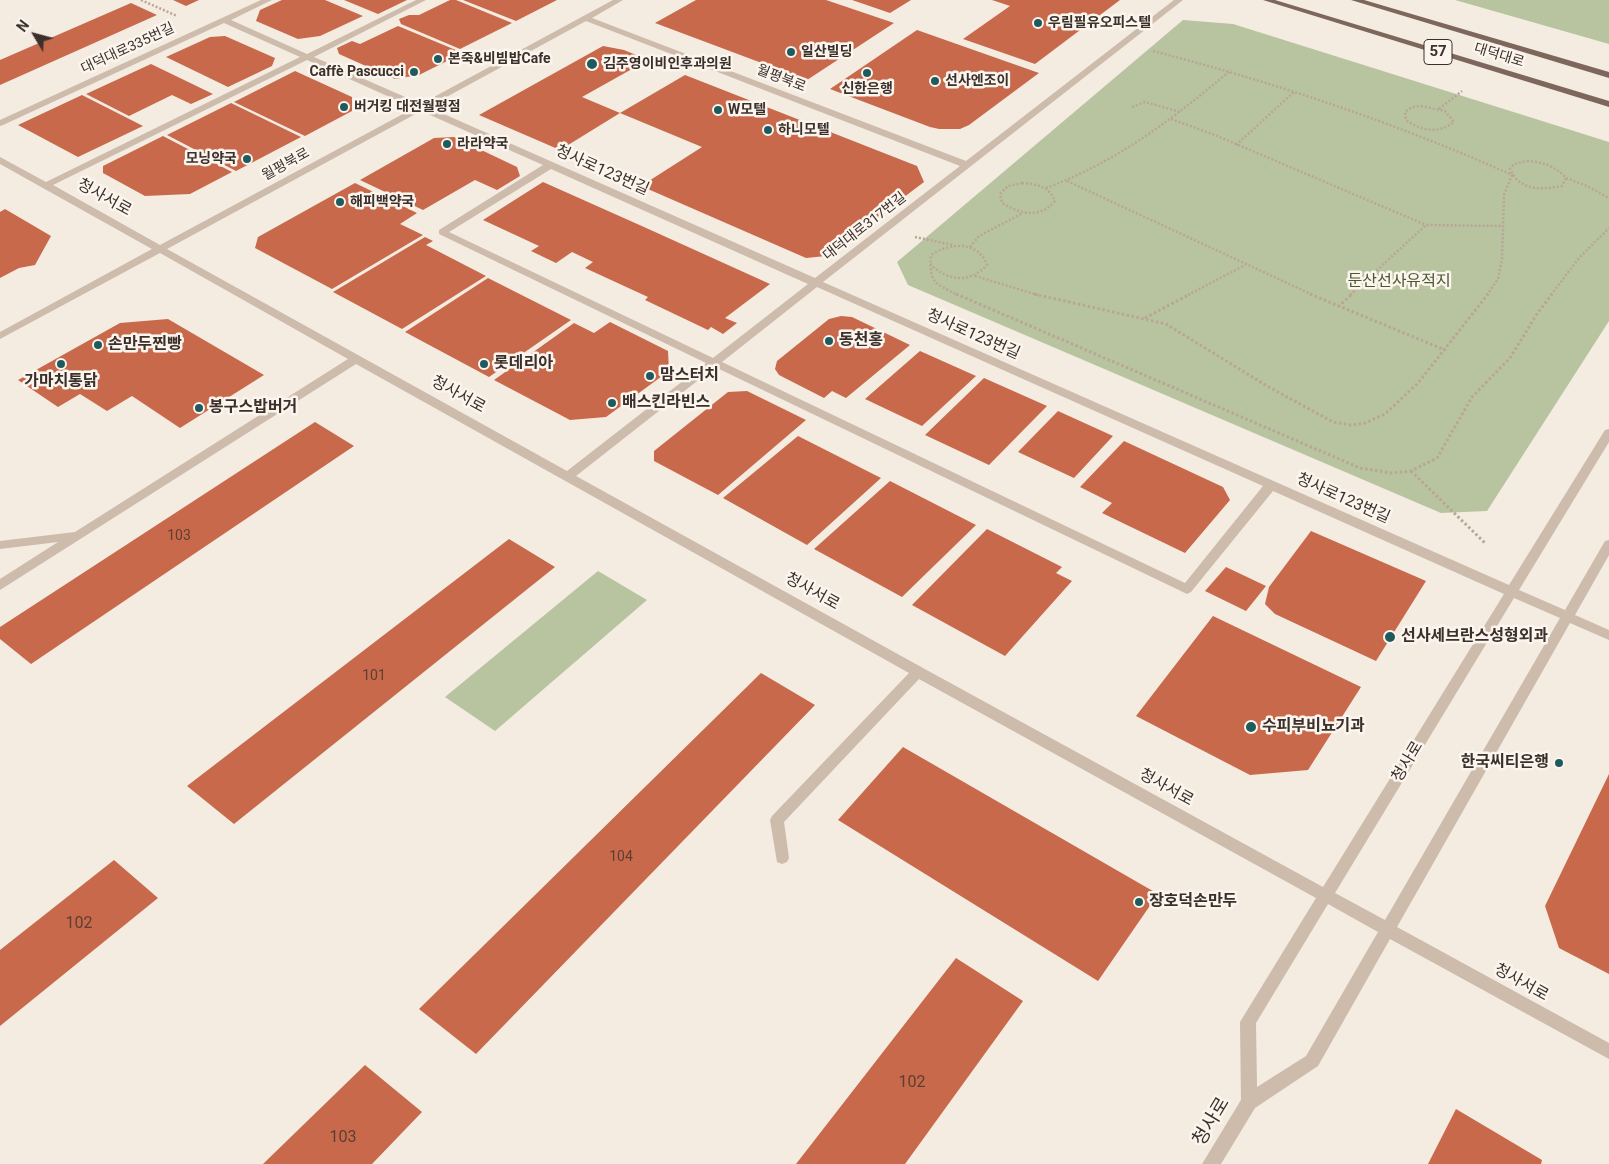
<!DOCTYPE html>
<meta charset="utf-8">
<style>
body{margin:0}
#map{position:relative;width:1609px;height:1164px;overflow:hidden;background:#f4ebe1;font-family:Roboto,sans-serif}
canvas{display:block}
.north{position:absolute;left:10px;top:10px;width:50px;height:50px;-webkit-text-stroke:4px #fbf5ee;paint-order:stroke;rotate:307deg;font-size:14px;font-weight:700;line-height:20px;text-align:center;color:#3b302b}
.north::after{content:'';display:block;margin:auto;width:18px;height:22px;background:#3b302b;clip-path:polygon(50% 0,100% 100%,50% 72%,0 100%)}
</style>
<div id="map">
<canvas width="1609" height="1164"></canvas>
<div class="north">N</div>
</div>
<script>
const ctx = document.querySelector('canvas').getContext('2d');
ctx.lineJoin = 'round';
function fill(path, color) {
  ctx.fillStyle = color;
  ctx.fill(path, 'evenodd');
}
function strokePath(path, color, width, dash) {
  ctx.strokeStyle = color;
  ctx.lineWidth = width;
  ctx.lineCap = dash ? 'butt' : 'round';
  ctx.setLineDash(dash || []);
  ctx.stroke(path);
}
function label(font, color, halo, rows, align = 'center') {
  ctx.font = font + ' Roboto,"Noto Sans KR",sans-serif';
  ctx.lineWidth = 5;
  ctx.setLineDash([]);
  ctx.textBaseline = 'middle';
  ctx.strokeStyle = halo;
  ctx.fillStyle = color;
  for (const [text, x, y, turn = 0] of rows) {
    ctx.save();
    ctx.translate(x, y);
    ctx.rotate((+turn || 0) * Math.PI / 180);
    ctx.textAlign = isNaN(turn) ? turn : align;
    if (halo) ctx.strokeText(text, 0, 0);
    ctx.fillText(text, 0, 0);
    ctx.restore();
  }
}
const green = new Path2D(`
 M 1455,0 L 1609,0 L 1609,44 Z
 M 1183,20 L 1233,24 L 1609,142 L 1609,321 L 1487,511 L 1441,513 L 908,285 L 897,262 Z
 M 598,571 L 647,600 L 495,731 L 445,697 Z`);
const building = new Path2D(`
 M 173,0 L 199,0 L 186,6 Z
 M 282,0 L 325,0 L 363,16 L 320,36 L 298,39 L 256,21 L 260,10 Z
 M 344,0 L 407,0 L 378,14 Z
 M 450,0 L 456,0 L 512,23 L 460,49 L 401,24 L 399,19 L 409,15 L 419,15 Z
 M 463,0 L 557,0 L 516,21 Z
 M 696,0 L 826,0 L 894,23 L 807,80 L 655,23 Z
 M 852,0 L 911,0 L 890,13 Z
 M 992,0 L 1120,0 L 1035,64 L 963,39 L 1010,6 Z
 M 131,3 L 157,15 L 0,85 L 0,60 Z
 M 398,26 L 463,53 L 419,75 L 395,79 L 339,54 L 337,48 L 352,41 L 360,44 Z
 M 917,30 L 1039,73 L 969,125 L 960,129 L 939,129 L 930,127 L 830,89 Z
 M 225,36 L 275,58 L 272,66 L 228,87 L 166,57 L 210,37 Z
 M 603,46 L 624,50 L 648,60 L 582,97 L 620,113 L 685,75 L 917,166 L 924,182 L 826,256 L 806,258 L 641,186 L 702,147 L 620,113 L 560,150 L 479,115 Z
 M 151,64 L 213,94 L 191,104 L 172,95 L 129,116 L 86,94 Z
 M 295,71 L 352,97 L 352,111 L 305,136 L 234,102 Z
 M 82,95 L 143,126 L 78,157 L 18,125 Z
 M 231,103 L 301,137 L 236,171 L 167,135 Z
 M 163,136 L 232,172 L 190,194 L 145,196 L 103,173 L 103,166 Z
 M 454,137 L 517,167 L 520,176 L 497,190 L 475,180 L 423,210 L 360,180 L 434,138 Z
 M 543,182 L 644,227 L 770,284 L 725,318 L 737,323 L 723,334 L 711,327 L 708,330 L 645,300 L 648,297 L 585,268 L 593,262 L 572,252 L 556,263 L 531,251 L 539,246 L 483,220 Z
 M 355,183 L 417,213 L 400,224 L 423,235 L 332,289 L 255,248 L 258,237 Z
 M 5,209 L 51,236 L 35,265 L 19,268 L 0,278 L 0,212 Z
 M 425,237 L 433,241 L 426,245 L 486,276 L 402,329 L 333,292 Z
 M 488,278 L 571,320 L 489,377 L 405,332 Z
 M 841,316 L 852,317 L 910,345 L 846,398 L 832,391 L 824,398 L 779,375 L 775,369 L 777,361 L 829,319 Z
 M 168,319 L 264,375 L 180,428 L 132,396 L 107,411 L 80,394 L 58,407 L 18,380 L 120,323 Z
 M 610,322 L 668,351 L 669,371 L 606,417 L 570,420 L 494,380 L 574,323 L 594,333 Z
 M 920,351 L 976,376 L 922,426 L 865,399 Z
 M 984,378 L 1047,406 L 989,465 L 925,435 Z
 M 747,391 L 806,420 L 718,495 L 654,461 L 654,451 L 728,392 Z
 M 1058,411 L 1113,436 L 1074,478 L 1018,452 Z
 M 315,422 L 354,446 L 31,664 L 0,639 L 0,627 Z
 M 798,436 L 881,478 L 807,545 L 723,498 Z
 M 1124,441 L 1223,487 L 1230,500 L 1185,553 L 1102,513 L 1112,503 L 1080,487 Z
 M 890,481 L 976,525 L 902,597 L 814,549 Z
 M 987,529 L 1062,567 L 1056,573 L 1072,581 L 1005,656 L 912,605 Z
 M 1311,531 L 1426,581 L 1376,661 L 1275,614 L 1265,604 L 1269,587 Z
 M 509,539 L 555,567 L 234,824 L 187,786 Z
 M 1226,567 L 1266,586 L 1246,611 L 1205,591 Z
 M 1213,616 L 1361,687 L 1308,770 L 1250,775 L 1136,716 Z
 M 761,673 L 815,705 L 476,1054 L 419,1009 Z
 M 903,747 L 1158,894 L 1098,981 L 838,820 Z
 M 1609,774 L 1609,974 L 1559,948 L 1545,906 Z
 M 114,860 L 158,898 L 0,1026 L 0,950 Z
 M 956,958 L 1023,1001 L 905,1164 L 796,1164 Z
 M 365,1065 L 422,1112 L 372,1164 L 263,1164 Z
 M 1456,1109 L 1542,1160 L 1541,1164 L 1428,1164 Z`);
const pathFar1 = new Path2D(`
 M 141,0 L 177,16
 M 1153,51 C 1276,83 1396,123 1512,175 L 1504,195 L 1502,259 L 1498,279 L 1487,295
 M 1421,106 L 1445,111 L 1454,122 C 1439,134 1421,131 1406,120 L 1405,112 L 1412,107 Z
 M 1132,107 L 1145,102 L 1180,112
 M 1439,109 L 1462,91
 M 1171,119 L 1215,135 L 1426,225
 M 1236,145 L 1294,92
 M 1527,161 C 1543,162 1555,166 1566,178 L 1562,186 C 1542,190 1519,191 1510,169 L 1514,164 Z
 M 1566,178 L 1587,186 L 1609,198
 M 1067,181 L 1313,295
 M 1022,183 C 1036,184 1049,186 1055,201 C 1040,219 1020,214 1002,203 L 1000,194 L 1008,186 Z
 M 1046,188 C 1117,162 1174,118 1231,70
 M 915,237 L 953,245
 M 970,247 L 979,236 L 1023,213
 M 930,264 C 947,281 970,284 987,265 C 978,240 949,243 931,255 C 929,283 934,283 958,295
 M 975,276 L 1038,295
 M 1188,295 L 1245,265
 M 1350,295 L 1426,225 L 1503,226
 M 1551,295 L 1579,258 L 1609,228`);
const path = new Path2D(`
 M 956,294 L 1360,468 L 1391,473 L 1411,471 L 1437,458 L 1472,397 L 1510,358 L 1537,314 L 1552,294
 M 1034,294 L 1166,324 L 1267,386 L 1333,422 L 1351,425 L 1365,423 L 1385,414 L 1418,383 L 1488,294
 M 1310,294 L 1445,350
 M 1338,307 L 1352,294
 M 1145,318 L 1190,294
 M 1411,471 L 1485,543`);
const minor = new Path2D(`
 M 261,0 L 272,0 L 231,20 L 307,54 L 416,0 L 426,0 L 314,57 L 421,104 L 613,0 L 623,0 L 592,18 L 966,161 L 1174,0 L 1183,0 L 823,282 L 1509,585 L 1605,430 L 1609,429 L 1609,442 L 1519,590 L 1565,610 L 1605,541 L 1609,540 L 1609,555 L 1575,615 L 1609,630 L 1609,640 L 1570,623 L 1397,927 L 1609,1043 L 1609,1059 L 1390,939 L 1318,1066 L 1255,1108 L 1221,1164 L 1202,1164 L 1241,1100 L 1240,1022 L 1316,898 L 919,679 L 784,822 L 789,858 L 787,862 L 782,864 L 777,862 L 770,820 L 772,816 L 909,673 L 356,364 L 0,590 L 0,579 L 58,542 L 0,549 L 0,541 L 75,532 L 348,359 L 160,253 L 0,339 L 0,332 L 152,249 L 0,164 L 0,157 L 46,182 L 300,57 L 224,23 L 3,125 L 0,126 L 0,120 ZM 586,21 L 960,166 L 815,278 L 428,107 ZM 307,60 L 414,108 L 160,245 L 53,185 ZM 421,111 L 543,165 L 439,230 L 439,234 L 706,363 L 567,471 L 167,249 ZM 551,169 L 808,284 L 713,358 L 449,232 ZM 817,287 L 1263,486 L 1185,583 L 722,362 ZM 715,367 L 1187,594 L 1191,592 L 1273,491 L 1504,594 L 1323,887 L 923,668 L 576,476 ZM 1514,598 L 1560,618 L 1385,920 L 1335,893 ZM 1328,904 L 1378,932 L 1306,1056 L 1257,1087 L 1256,1023 Z`);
const major = new Path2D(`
 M 1263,0 L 1275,0 L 1609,101 L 1609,107 Z
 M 1351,0 L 1364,0 L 1609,72 L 1609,78 Z`);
const markers = [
 [1038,23,5,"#1f5a5e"],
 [791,52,5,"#1f5a5e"],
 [438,59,5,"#1f5a5e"],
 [592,64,6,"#1f5a5e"],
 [414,72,5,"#1f5a5e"],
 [867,73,5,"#1f5a5e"],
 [935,81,5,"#1f5a5e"],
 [344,107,5,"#1f5a5e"],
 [718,110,5,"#1f5a5e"],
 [768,130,5,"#1f5a5e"],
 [447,144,5,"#1f5a5e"],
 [247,159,5,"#1f5a5e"],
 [340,202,5,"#1f5a5e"],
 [829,341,5,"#1f5a5e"],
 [98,345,5,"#1f5a5e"],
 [61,364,5,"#1f5a5e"],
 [484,364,5,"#1f5a5e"],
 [650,376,5,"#1f5a5e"],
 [612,403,5,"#1f5a5e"],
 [199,408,5,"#1f5a5e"],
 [1390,637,6,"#1f5a5e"],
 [1251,727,6,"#1f5a5e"],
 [1559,763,5,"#1f5a5e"],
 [1139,902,5,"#1f5a5e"]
];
const farPoinames = [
 ["우림필유오피스텔",1048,23],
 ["일산빌딩",801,52],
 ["본죽&비빔밥Cafe",448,59],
 ["김주영이비인후과의원",603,64],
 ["Caffè Pascucci",404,72,"right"],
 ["선사엔조이",945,81],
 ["신한은행",867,89,"center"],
 ["버거킹 대전월평점",354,107],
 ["W모텔",728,110],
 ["하니모텔",778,130],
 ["라라약국",457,144],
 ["모닝약국",237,159,"right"],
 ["해피백약국",350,202]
];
const farStreetnames = [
 ["대덕대로335번길",128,49,-25],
 ["대덕대로",1499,56,17],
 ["월평북로",781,79,21],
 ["월평북로",286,165,-29],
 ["대덕대로317번길",865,227,-38]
];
const numberNames = [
 ["103",179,536],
 ["101",374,676],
 ["104",621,857]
];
const shields = [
 [1438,52,28]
];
const shieldNames = [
 ["57",1438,52]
];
const streetNames = [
 ["청사로123번길",602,171,24],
 ["청사서로",104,198,29],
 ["청사로123번길",973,335,24],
 ["청사서로",458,395,29],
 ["청사로123번길",1343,499,24],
 ["청사서로",812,592,29],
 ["청사로",1408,762,-59],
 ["청사서로",1166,788,29],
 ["청사서로",1521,983,29]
];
const parkNames = [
 ["둔산선사유적지",1399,282]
];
const poiNames = [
 ["동천홍",839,341],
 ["손만두찐빵",108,345],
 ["롯데리아",494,364],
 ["맘스터치",660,376],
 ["가마치통닭",61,382,"center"],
 ["배스킨라빈스",622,403],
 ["봉구스밥버거",209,408],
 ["선사세브란스성형외과",1401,637],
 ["수피부비뇨기과",1262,727],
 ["한국씨티은행",1549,763,"right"],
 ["장호덕손만두",1149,902]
];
const nearNumbernames = [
 ["102",79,924],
 ["102",912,1083],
 ["103",343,1138]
];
const nearStreetnames = [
 ["청사로",1212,1122,-59]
];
fill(green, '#b8c4a0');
fill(building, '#c8694b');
strokePath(pathFar1, '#b9a596', 2.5, [2, 2]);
strokePath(path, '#b9a596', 3, [2.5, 2.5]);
fill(minor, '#cdbbac');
fill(major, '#7d675c');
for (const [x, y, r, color] of markers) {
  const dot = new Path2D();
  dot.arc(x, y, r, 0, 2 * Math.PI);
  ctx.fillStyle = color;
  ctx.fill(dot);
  strokePath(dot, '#fbf5ee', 2);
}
label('bold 14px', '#3b302b', '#fbf5ee', farPoinames, 'left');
label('14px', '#3b302b', '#fbf5ee', farStreetnames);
label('14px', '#5e3e33', null, numberNames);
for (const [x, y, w] of shields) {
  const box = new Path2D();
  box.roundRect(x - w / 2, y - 12.5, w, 25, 4);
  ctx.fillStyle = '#fbf5ee';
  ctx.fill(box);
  strokePath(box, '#3b302b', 1);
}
label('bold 15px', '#3b302b', null, shieldNames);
label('16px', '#3b302b', '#fbf5ee', streetNames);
label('16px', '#4a5a2e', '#fbf5ee', parkNames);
label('bold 16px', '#3b302b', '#fbf5ee', poiNames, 'left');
label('16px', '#5e3e33', null, nearNumbernames);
label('19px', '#3b302b', '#fbf5ee', nearStreetnames);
</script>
